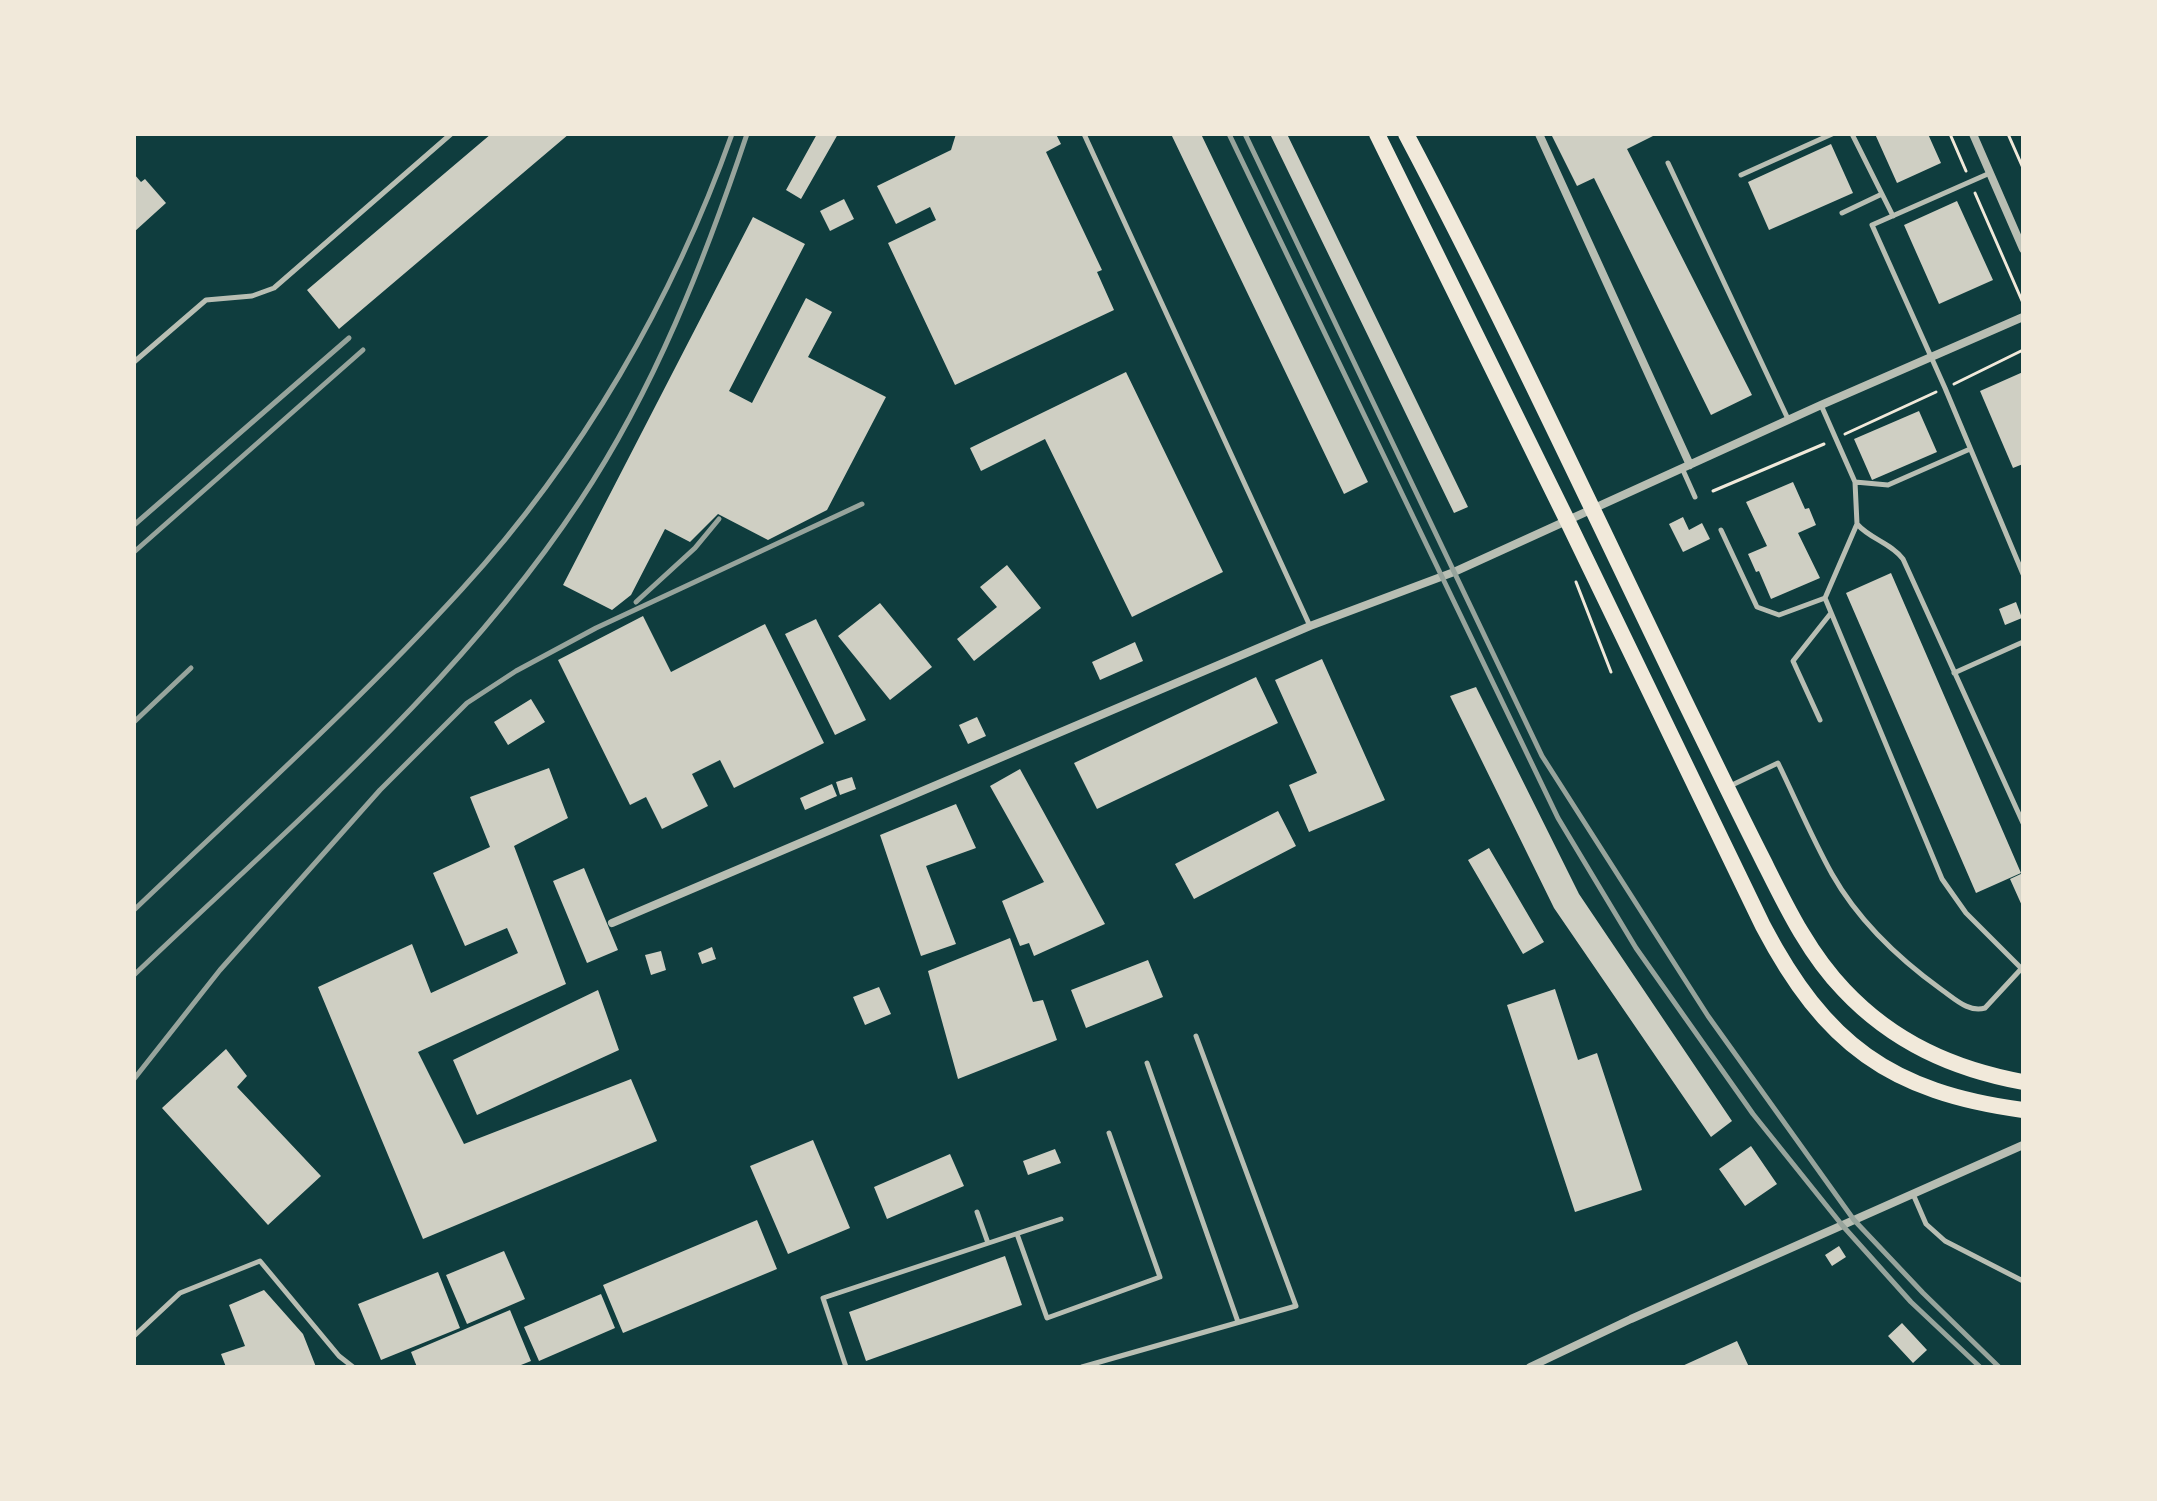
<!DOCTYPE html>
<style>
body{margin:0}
#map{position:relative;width:2157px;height:1501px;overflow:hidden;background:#0f3d3e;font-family:"Work Sans",sans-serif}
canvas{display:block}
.frame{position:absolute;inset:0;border:136px solid #f1e9da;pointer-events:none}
</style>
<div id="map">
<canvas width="2157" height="1501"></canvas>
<div class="frame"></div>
</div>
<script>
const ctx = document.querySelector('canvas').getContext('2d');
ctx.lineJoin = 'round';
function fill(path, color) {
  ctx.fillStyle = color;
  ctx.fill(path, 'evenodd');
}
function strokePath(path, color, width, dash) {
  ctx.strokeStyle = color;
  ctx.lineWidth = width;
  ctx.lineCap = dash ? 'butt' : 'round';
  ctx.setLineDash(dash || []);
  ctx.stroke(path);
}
const building = new Path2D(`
 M 491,134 L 569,134 L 339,329 L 307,290 Z
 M 817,134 L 838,134 L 801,199 L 786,190 Z
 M 956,134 L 1056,134 L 1061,144 L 1046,152 L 1102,270 L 1097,272 L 1114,310 L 955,385 L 888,243 L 936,220 L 930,207 L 896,224 L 877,186 L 951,150 Z
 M 1171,134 L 1201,134 L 1368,482 L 1344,494 Z
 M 1270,134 L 1287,134 L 1468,507 L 1454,513 Z
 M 1551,134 L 1657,134 L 1627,149 L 1752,395 L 1711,415 L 1594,178 L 1577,186 Z
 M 1875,134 L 1928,134 L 1941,163 L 1897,183 Z
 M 1831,144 L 1853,193 L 1769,230 L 1748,182 Z
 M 134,174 L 141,182 L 145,179 L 166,203 L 134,232 Z
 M 844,199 L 854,219 L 830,231 L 820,211 Z
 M 1957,201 L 1993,280 L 1939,304 L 1904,225 Z
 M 753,217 L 805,244 L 729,391 L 752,403 L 806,298 L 832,312 L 808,357 L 886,397 L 827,510 L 768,540 L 718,514 L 690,542 L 665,529 L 631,595 L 612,610 L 563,585 Z
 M 1126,372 L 1223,572 L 1132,617 L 1045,439 L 981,471 L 970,448 Z
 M 2023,372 L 2023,464 L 2013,468 L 1980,391 Z
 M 1919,411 L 1937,452 L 1872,480 L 1854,439 Z
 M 1793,482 L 1805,509 L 1809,508 L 1816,525 L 1798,533 L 1820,578 L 1771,599 L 1759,571 L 1756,572 L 1748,554 L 1767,546 L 1746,502 Z
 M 1683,517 L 1689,530 L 1702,523 L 1710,539 L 1683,552 L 1669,524 Z
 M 1007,565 L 1041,608 L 974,661 L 957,639 L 997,607 L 980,587 Z
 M 1891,573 L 2021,873 L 1976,893 L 1846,593 Z
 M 2016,602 L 2022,618 L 2005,625 L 1999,609 Z
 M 880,603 L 932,667 L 890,700 L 838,636 Z
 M 643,616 L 671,672 L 765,624 L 824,743 L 734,788 L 720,760 L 692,774 L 708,806 L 662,829 L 646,797 L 630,805 L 558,660 Z
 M 816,619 L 866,720 L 835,735 L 785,634 Z
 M 1135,642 L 1143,661 L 1100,680 L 1092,662 Z
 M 1322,659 L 1385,800 L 1309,832 L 1289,785 L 1317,773 L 1275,680 Z
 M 1256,677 L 1278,723 L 1097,809 L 1074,763 Z
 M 1476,687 L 1579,894 L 1732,1121 L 1711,1137 L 1554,908 L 1450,696 Z
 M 531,699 L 545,722 L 508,745 L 494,722 Z
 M 977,717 L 986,736 L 968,744 L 959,725 Z
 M 549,768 L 568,818 L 514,846 L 566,984 L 418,1052 L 464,1144 L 631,1079 L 657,1141 L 423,1239 L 318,987 L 412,944 L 431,993 L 518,953 L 507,928 L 465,946 L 433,873 L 490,847 L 470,797 Z
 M 1020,769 L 1105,924 L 1034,956 L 1029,943 L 1020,946 L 1002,901 L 1044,882 L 990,786 Z
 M 852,777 L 856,789 L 840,795 L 836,782 Z
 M 832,784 L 837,796 L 805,810 L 800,798 Z
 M 956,804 L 976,848 L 926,866 L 956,944 L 921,956 L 880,835 Z
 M 1278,811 L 1296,846 L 1194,899 L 1175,864 Z
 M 1489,848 L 1544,942 L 1523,954 L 1468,860 Z
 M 584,868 L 618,950 L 587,963 L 553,881 Z
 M 2023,873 L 2023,908 L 2010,879 Z
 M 1010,938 L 1033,1002 L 1043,1000 L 1057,1040 L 958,1079 L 928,971 Z
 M 712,947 L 716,959 L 702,964 L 698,953 Z
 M 661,951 L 666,970 L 651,975 L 645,955 Z
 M 1148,960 L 1163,997 L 1086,1028 L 1071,990 Z
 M 879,987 L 891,1014 L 865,1025 L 853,997 Z
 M 1555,989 L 1578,1060 L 1597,1053 L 1642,1190 L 1575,1212 L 1507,1005 Z
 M 598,990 L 619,1050 L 477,1115 L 453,1060 Z
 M 226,1049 L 247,1076 L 237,1087 L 321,1176 L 268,1225 L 162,1108 Z
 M 813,1140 L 850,1228 L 788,1254 L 750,1166 Z
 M 1751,1146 L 1777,1184 L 1745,1206 L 1719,1169 Z
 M 1055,1149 L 1061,1163 L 1028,1175 L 1023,1161 Z
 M 950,1154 L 964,1186 L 887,1219 L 874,1187 Z
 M 757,1220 L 777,1269 L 623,1333 L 603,1285 Z
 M 1839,1246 L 1846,1257 L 1832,1266 L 1825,1255 Z
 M 504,1251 L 525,1299 L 467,1324 L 446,1275 Z
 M 1005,1256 L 1022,1305 L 866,1361 L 849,1312 Z
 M 438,1272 L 460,1328 L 381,1360 L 358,1304 Z
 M 264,1290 L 303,1334 L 316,1367 L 226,1367 L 221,1354 L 245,1346 L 229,1305 Z
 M 601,1294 L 615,1328 L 539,1361 L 524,1327 Z
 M 510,1310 L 531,1361 L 516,1367 L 417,1367 L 411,1352 Z
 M 1902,1323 L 1927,1350 L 1913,1363 L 1888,1336 Z
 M 1737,1341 L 1749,1367 L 1680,1367 Z`);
const path = new Path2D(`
 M 1950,134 L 1966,171
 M 2008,134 L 2023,168
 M 1975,193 L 2023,303
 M 1954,384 L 2023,350
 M 1845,434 L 1936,392
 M 1713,491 L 1824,444
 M 1576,582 L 1611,672`);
const service = new Path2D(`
 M 1084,134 L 1310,626
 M 1852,134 L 1893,216
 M 1668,163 L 1788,419
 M 1990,173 L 1872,225 L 1945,388 L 2023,574
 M 1741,175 L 1832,134
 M 1842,213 L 1882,194
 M 134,362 L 206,300 L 252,296 L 274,288 L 451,134
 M 1821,405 L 1855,482 L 1857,524 C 1870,539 1891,543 1903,559 L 2023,823
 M 1682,468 L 1695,497
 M 1855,482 L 1888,485 L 1970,449
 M 1857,524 L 1825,598 L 1942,879 L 1966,913 L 2022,969
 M 1721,530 L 1757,607 L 1779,615 L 1825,598
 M 1954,673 L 2023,642
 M 1820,720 L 1793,661 L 1831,613
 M 1730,786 L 1778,763 C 1796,800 1812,838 1832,874 C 1858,920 1899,959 1942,990 C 1955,999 1969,1013 1985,1008 L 2022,968
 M 1147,1063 L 1238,1322
 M 1913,1194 L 1926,1224 L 1945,1241 L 2023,1281
 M 977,1212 L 988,1243
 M 1017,1234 L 1047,1318 L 1160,1277 L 1109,1133
 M 134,1336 L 180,1293 L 260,1261 L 339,1356 L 353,1367
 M 846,1367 L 823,1298 L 1061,1219
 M 1082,1367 L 1296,1306 L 1196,1036`);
const minor = new Path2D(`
 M 1539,134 L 1690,465
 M 1973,134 L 2023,249
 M 612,923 L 1310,626 L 1454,572 L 1821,405 L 2023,317
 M 1530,1367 L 1631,1319 L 2023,1145`);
const secondary = new Path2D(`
 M 1377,134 L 1568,522 L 1763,926 C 1825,1044 1890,1092 2023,1110
 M 1406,134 C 1506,323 1596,518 1689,710 C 1714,761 1738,811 1764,862 C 1786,906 1809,954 1844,990 C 1893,1042 1953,1069 2023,1082`);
const rail = new Path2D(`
 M 1229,134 L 1558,818 L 1636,948 L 1753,1114 L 1842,1225 L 1911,1302 L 1980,1367
 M 1245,134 L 1542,756 L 1708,1016 L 1854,1220 L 1923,1293 L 1999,1367
 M 134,525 L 349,338
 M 134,552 L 363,350
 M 636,602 L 695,548 L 719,519
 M 134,722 L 191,668
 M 134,910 C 244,805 359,702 462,589 C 582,458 673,300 732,134
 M 134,975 C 290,826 460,683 580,501 C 655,388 704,262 747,134
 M 134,1079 L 220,970 L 380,790 L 467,703 L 516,671 L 596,628 L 862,504`);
fill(building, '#cfcfc3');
strokePath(path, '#f1e9da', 3);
strokePath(service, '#b8beb3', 5);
strokePath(minor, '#b8beb3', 8);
strokePath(secondary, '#f1e9da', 16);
strokePath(rail, '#97a49c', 5);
</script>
